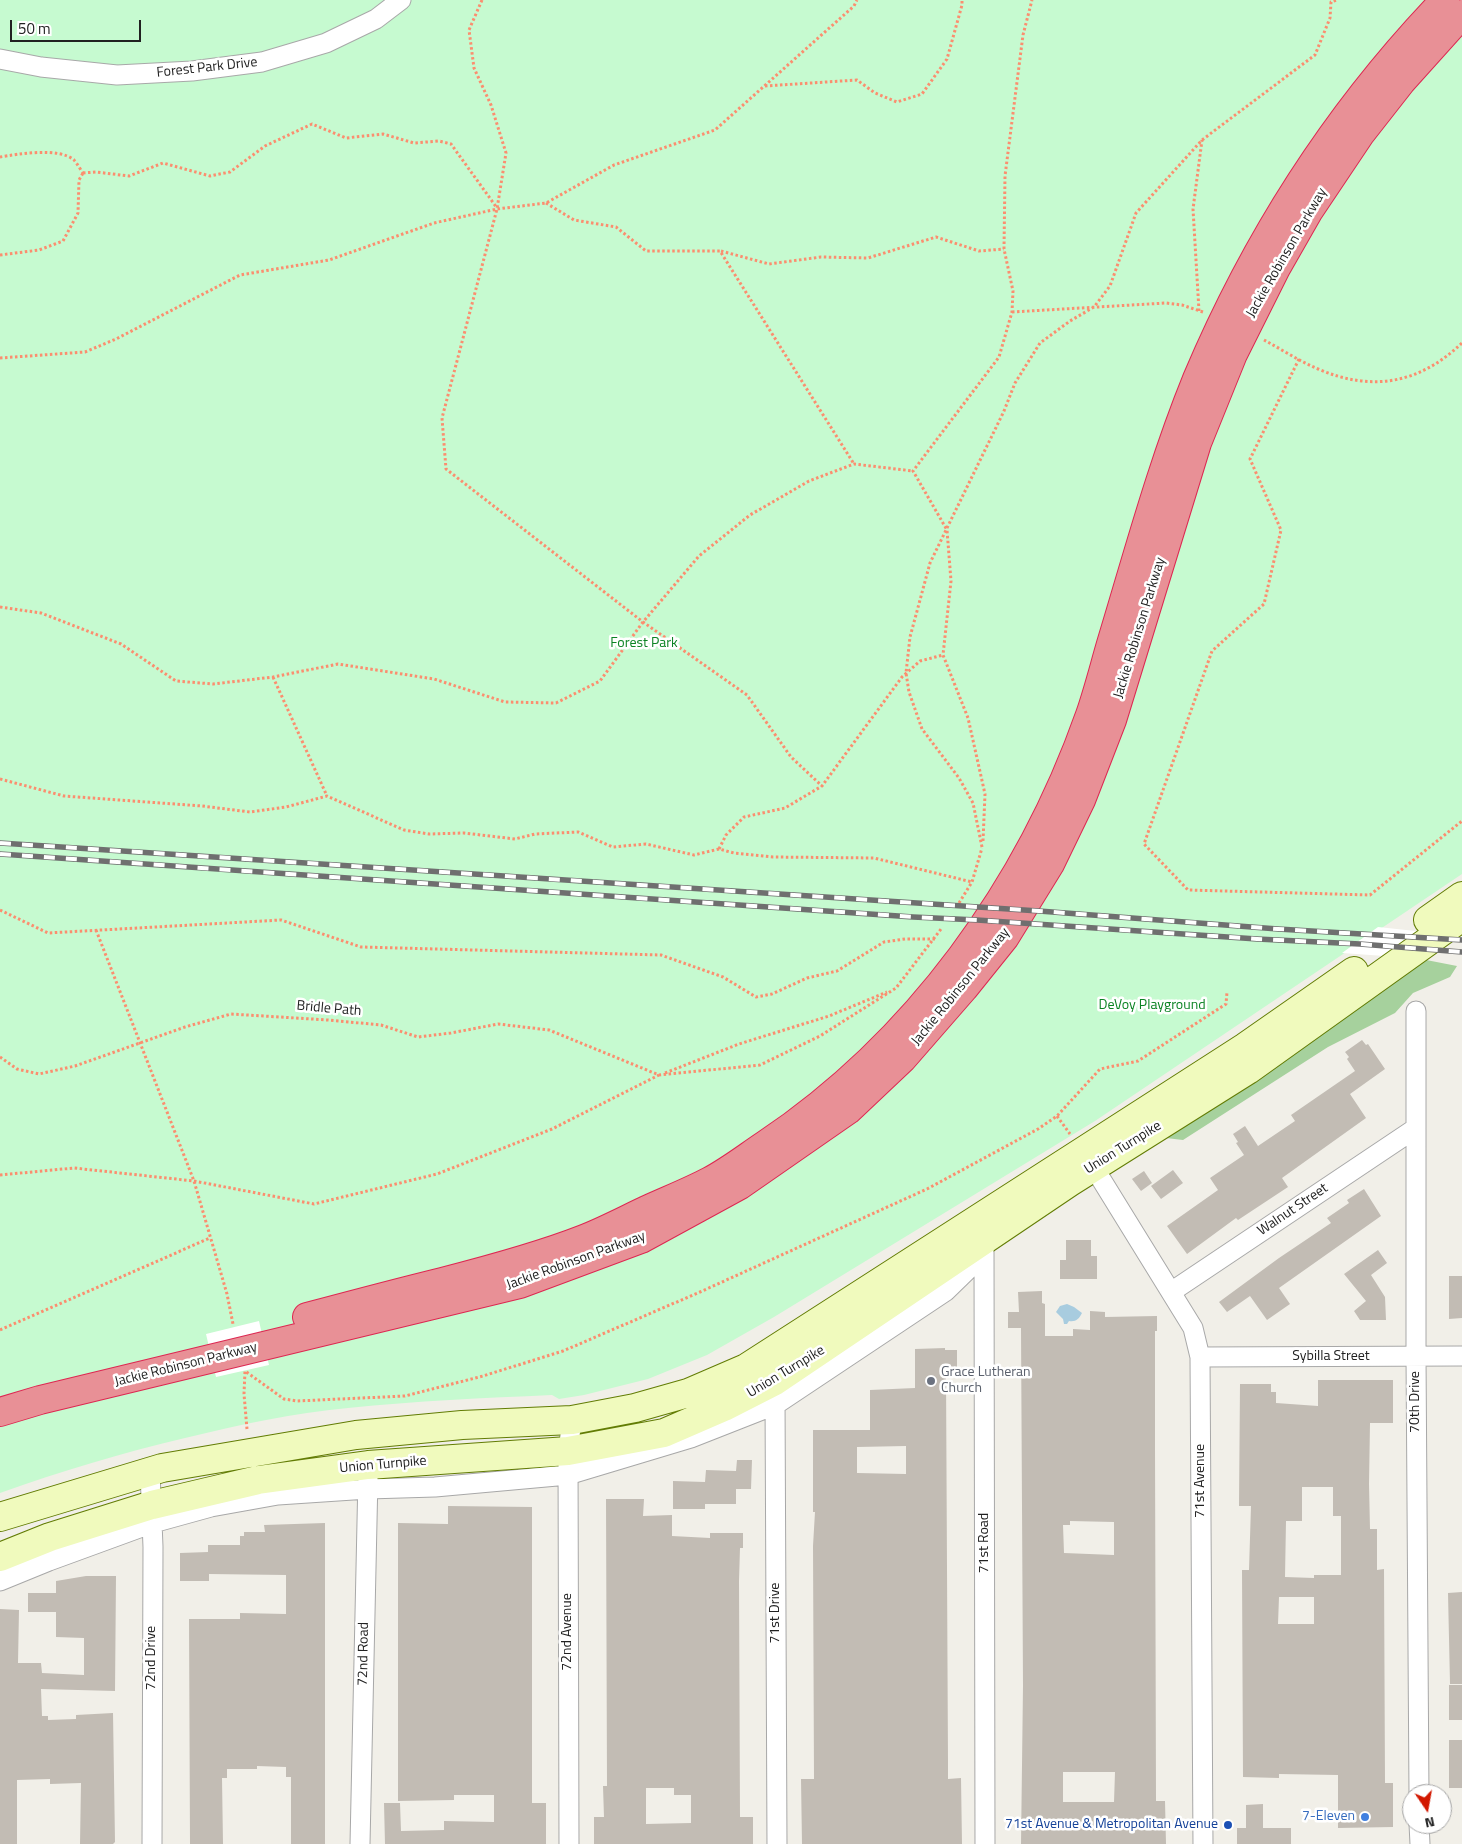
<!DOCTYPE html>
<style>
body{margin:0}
#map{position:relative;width:1462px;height:1844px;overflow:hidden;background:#f1efe8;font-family:"Titillium Web",sans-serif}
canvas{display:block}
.north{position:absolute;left:1402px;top:1784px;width:50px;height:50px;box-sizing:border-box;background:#fff;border:1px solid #a6a6a6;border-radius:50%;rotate:168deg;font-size:14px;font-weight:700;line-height:20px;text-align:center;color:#212121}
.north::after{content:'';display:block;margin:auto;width:18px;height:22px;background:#d21800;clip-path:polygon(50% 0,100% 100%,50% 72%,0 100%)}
.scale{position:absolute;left:10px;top:20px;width:131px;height:22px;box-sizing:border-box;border:2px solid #212121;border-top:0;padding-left:6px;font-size:15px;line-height:18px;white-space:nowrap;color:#212121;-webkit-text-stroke:4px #fff;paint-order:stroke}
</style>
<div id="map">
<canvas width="1462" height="1844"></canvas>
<div class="north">N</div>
<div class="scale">50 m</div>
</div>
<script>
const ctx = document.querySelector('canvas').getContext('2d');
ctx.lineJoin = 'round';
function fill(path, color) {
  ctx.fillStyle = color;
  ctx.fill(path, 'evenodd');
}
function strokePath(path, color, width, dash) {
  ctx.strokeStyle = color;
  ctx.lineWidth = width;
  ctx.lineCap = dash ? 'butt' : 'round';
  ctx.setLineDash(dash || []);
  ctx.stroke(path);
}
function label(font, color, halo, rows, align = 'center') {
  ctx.font = font + ' "Titillium Web",sans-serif';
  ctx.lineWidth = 5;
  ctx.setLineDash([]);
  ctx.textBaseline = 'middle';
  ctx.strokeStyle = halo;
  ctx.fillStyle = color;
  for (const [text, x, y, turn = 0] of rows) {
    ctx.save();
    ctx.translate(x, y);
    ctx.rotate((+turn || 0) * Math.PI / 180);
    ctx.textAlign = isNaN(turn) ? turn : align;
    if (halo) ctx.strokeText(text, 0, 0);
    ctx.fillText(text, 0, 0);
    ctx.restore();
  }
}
const forest = new Path2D(`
 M 1416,958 L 1457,966 L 1450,977 L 1413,993 L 1395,1013 L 1328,1047 L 1183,1140 L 1166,1138 Z`);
const park = new Path2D(`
 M 0,0 L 1462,0 L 1462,874 L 1095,1121 L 774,1317 L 707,1355 L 648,1379 L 584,1395 L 559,1399 L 552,1395 C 484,1398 416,1401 348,1408 C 293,1413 239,1425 185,1438 C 122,1453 61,1471 0,1493 Z`);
const water = new Path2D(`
 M 1067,1304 L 1074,1307 L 1082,1313 C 1079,1319 1076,1322 1069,1321 L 1067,1324 L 1064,1324 L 1063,1319 L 1056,1312 L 1060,1306 Z`);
const pier = new Path2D(`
 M 1378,927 L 1462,936 L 1427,959 L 1342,953 Z
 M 259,1321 L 269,1365 L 216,1377 L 206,1334 Z`);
const building = new Path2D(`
 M 1362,1040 L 1366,1045 L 1368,1044 L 1385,1069 L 1350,1094 L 1366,1118 L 1282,1178 L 1288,1187 L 1238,1220 L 1236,1218 L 1187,1254 L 1167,1226 L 1218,1190 L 1210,1178 L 1244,1155 L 1236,1143 L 1238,1142 L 1233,1134 L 1245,1126 L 1258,1146 L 1295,1121 L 1291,1115 L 1355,1071 L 1347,1059 L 1349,1057 L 1345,1052 Z
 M 1173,1170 L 1183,1183 L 1161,1199 L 1151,1186 Z
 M 1144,1171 L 1152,1183 L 1141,1191 L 1132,1179 Z
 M 1364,1189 L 1381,1216 L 1279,1288 L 1290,1304 L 1267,1320 L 1250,1296 L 1227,1312 L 1219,1302 L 1279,1258 L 1331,1223 L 1327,1218 L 1349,1203 L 1347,1200 Z
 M 1066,1240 L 1091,1240 L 1091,1256 L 1097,1256 L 1097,1279 L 1060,1279 L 1060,1260 L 1066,1260 Z
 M 1378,1250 L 1387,1263 L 1371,1275 L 1385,1297 L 1386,1320 L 1360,1320 L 1354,1311 L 1366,1301 L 1344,1274 Z
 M 1449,1276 L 1462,1276 L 1462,1318 L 1449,1319 Z
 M 1042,1291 L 1042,1303 L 1045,1304 L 1045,1336 L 1073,1336 L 1073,1329 L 1090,1330 L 1090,1311 L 1105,1312 L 1105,1317 L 1157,1316 L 1157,1331 L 1155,1331 L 1155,1447 L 1156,1801 L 1165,1801 L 1166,1844 L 1021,1844 L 1023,1686 L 1021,1328 L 1008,1328 L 1008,1312 L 1019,1312 L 1018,1292 ZM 1070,1521 L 1114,1522 L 1114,1555 L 1064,1553 L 1063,1525 L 1070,1525 ZM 1063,1772 L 1115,1772 L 1114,1802 L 1063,1802 Z
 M 945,1348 L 945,1350 L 957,1350 L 957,1374 L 946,1374 L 948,1762 L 948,1779 L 961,1778 L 962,1844 L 802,1844 L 801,1779 L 814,1779 L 813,1546 L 815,1512 L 813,1512 L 813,1430 L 870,1430 L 870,1390 L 915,1388 L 915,1349 ZM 906,1446 L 906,1474 L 857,1473 L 857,1447 Z
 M 1318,1380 L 1393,1380 L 1393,1423 L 1370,1423 L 1369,1484 L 1370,1529 L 1377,1529 L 1377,1570 L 1384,1569 L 1385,1783 L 1393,1783 L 1393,1827 L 1338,1828 L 1338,1775 L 1279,1774 L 1279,1778 L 1243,1777 L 1242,1570 L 1249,1570 L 1251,1506 L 1239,1506 L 1240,1384 L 1271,1384 L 1271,1392 L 1276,1392 L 1276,1403 L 1318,1406 ZM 1302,1487 L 1333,1487 L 1333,1516 L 1341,1516 L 1341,1575 L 1314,1575 L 1314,1578 L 1285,1577 L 1286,1521 L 1302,1521 ZM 1279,1597 L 1314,1597 L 1314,1624 L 1278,1624 Z
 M 737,1460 L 752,1460 L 751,1489 L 736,1489 L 736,1504 L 705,1504 L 705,1509 L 673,1509 L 673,1481 L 705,1482 L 706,1470 L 736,1471 Z
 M 606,1499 L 644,1499 L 643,1516 L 672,1515 L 672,1536 L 710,1538 L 710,1533 L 743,1533 L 743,1548 L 740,1548 L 739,1581 L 740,1817 L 753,1817 L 753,1844 L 594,1844 L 594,1817 L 604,1817 L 603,1786 L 607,1786 ZM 646,1788 L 674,1788 L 674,1795 L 691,1795 L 691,1823 L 646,1824 Z
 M 448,1506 L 532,1507 L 532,1803 L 546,1803 L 546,1844 L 385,1844 L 384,1803 L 400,1803 L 401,1831 L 444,1830 L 444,1821 L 494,1822 L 494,1795 L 454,1795 L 454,1800 L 398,1801 L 398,1523 L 448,1524 Z
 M 325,1523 L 325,1844 L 291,1844 L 291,1777 L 286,1777 L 286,1767 L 257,1766 L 257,1769 L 227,1769 L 227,1778 L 222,1778 L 223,1844 L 190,1844 L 189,1619 L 240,1619 L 240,1613 L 286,1614 L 286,1575 L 209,1574 L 209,1581 L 180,1581 L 180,1553 L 208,1552 L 208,1545 L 240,1545 L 240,1536 L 244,1536 L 244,1532 L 265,1532 L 264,1525 Z
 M 86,1576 L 116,1576 L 115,1691 L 41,1689 L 42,1716 L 48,1716 L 48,1720 L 76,1719 L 76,1715 L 113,1713 L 115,1842 L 113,1844 L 80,1844 L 81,1783 L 50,1784 L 50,1779 L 17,1780 L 17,1844 L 0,1844 L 0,1609 L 19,1610 L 18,1663 L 41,1663 L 42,1673 L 84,1675 L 84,1638 L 56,1637 L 56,1612 L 28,1612 L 28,1593 L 56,1593 L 56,1581 Z
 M 1462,1592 L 1462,1684 L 1450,1684 L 1448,1593 Z
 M 1449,1685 L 1462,1685 L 1462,1720 L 1449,1720 Z
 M 1449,1740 L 1462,1740 L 1462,1788 L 1449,1788 Z
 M 1263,1804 L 1263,1828 L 1291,1828 L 1291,1844 L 1237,1844 L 1237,1828 L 1246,1828 L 1246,1805 Z`);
const path = new Path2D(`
 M 482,0 L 469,30 L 474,68 L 491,105 L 506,153 L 497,209 L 442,418 L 446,469 L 643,622 L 747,695 L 791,757 L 822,786
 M 765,86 L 857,80 L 875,93 L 897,102 L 922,94 L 947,59 L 962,5 L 962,0
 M 0,157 C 18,154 59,147 74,160 C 77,163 80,169 83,173
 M 83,173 L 96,172 L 129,176 L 163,163 L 210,176 L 230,172 L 265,146 L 312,124 L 346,138 L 383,134 L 414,143 L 439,141 L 451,144 L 497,208
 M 546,203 L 574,220 L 616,227 L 646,251 L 720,251 L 854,464
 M 721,251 L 769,264 L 821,257 L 868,258 L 936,237 L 979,251 L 1004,249
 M 0,255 L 39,250 L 63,241 L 78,213 L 79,180 L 83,173
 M 1199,311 L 1193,209 L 1202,140
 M 1012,312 L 1166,303 L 1182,305 L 1203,312
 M 1264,340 C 1281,349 1299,361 1318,369 C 1372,392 1419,384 1462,343
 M 0,358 L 85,352 L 116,339 L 240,275 L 329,260 L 434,223 L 497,209 L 546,203 L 614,165 L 715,130 L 854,6 L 857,0
 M 1299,359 L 1250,459 L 1281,530 L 1264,604 L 1212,651 L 1144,844 L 1188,890 L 1370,895 L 1462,821
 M 0,607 L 41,613 L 121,644 L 176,681 L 213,684 L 273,677 L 338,664 L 434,679 L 505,702 L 556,703 L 600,681 L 643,622 L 699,556 L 750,515 L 809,481 L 854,464 L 913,471
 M 273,677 L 327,796
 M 0,779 L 64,796 L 202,806 L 250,812 L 286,807 L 327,796 L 404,830 L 429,834 L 464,833 L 515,839 L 535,834 L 578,832 L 613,847 L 646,844 L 694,855 L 719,849 L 734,853 L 773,857 L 874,858 L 972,882
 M 983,841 L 985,794 L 968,718 L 943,655 L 951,581 L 947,530 L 913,471 L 999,357 L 1012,312 L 1013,291 L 1004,249 L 1005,176 L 1023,35 L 1032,0
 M 982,847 L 973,803 L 959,778 L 922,729 L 909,692 L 906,673 L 910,637 L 930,563 L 1004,411 L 1015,383 L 1040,343 L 1070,321 L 1094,307 L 1110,286 L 1136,213 L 1202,140 L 1315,55 L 1330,18 L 1331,2 L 1337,0
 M 719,849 L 726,835 L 744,817 L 785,808 L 822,786 L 902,677 L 920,661 L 943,655
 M 959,903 L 972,882 L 982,848
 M 0,910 L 48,933 L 281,920 L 361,947 L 661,955 L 723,977 L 756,997 L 772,994 L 807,978 L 837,971 L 884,942 L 905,939 L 935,939
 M 96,930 L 194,1181 L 227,1294 L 233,1324
 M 0,1057 L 17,1069 L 39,1074 L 75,1066 L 185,1027 L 231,1014 L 328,1020 L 381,1025 L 418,1037 L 451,1033 L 498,1024 L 549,1030 L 659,1075 L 760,1065 L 820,1036 L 896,988 L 941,929
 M 665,1073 L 739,1044 L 829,1016 L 887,992
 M 1057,1116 L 1070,1134
 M 0,1175 L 74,1168 L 194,1181 L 314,1204 L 437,1174 L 552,1129 L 659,1075
 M 0,1330 L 210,1238
 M 247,1429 L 244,1394 L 245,1371 L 284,1399 L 297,1401 L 405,1396 L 483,1376 L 563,1351 L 700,1292 L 927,1189 L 1038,1129 L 1057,1116 L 1100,1069 L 1138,1061 L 1226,1004 L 1227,992`);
const street = new Path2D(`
 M 0,59 L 41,67 L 117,75 L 192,71 L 262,62 L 326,43 L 376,19 L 401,0
 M 1416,1011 L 1416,1356 L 1419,1794
 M 1088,1158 L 1193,1328 L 1200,1357 L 1203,1844
 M 984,1248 L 985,1844
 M 1171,1292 L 1416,1128
 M 1200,1357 L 1462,1356
 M 775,1395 L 777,1844
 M 150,1472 L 153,1547 L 152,1844
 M 0,1581 L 49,1561 L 153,1523 L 211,1507 L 278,1495 L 368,1489 L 435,1487 L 568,1475 L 691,1438 L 775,1405 L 946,1291 L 984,1254
 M 1419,1824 L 1420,1844
 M 360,1844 L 368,1476
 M 569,1844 L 568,1451 L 572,1420`);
const secondary = new Path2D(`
 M 1428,920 L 1462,896
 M 0,1517 L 162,1468 L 356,1435 L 462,1425 L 572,1420 L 635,1408 L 688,1393 L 746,1368 L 1245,1047 L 1354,971
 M 0,1557 L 50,1537 L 152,1505 L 258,1480 L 368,1465 L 568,1451 L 664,1433 L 724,1407 L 775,1381 L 1070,1182 L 1248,1070 L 1462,917`);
const highway = new Path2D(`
 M 307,1317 C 352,1305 397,1293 442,1282 C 489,1270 538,1257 584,1239 C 607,1230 629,1218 651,1208 C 671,1199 691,1191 710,1181 C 729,1171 747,1157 765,1145 C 917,1043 1029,888 1090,715 C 1098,692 1104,668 1111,644 C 1138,555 1162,465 1197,379 C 1256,239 1339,110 1445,0
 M 0,1412 L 40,1400 L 520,1284 L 641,1239 L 740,1185 L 848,1110 L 903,1058 L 964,988 L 1005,937 L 1050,864 L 1081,800 L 1112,720 L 1197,443 L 1233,354 L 1276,268 L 1308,212 L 1361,133 L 1401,82 L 1462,14`);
const rail = new Path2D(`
 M 0,843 L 1039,911 L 1278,929 L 1462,940
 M 0,854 L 913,917 L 977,920 L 1257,939 L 1360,944 L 1462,952`);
const markers = [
 [931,1381,5,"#6b7280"],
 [1365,1817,5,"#3f7fe0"],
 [1228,1825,5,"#1a4fb4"]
];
const streetNames = [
 ["Forest Park Drive",207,68,-6],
 ["Jackie Robinson Parkway",1287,253,-60],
 ["Jackie Robinson Parkway",1140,628,-73],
 ["Jackie Robinson Parkway",961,987,-51],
 ["Bridle Path",329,1009,5],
 ["Union Turnpike",1123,1148,-32],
 ["Walnut Street",1293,1210,-34],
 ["Jackie Robinson Parkway",576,1261,-20],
 ["Sybilla Street",1331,1357],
 ["Jackie Robinson Parkway",186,1365,-14],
 ["Union Turnpike",786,1372,-31],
 ["70th Drive",1416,1402,-90],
 ["Union Turnpike",383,1465,-5],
 ["71st Avenue",1201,1481,-90],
 ["71st Road",985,1543,-90],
 ["71st Drive",776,1613,-90],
 ["72nd Avenue",568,1632,-90],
 ["72nd Road",364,1654,-89],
 ["72nd Drive",152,1658,-90]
];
const parkNames = [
 ["Forest Park",644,644],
 ["DeVoy Playground",1152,1006]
];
const worshipNames = [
 ["Grace Lutheran",941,1373],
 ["Church",941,1389]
];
const shopNames = [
 ["7-Eleven",1355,1817]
];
const transitNames = [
 ["71st Avenue & Metropolitan Avenue",1218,1825]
];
fill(forest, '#a6d19d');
fill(park, '#c6fad0');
fill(water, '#a8ccdf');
fill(pier, '#fff');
fill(building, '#c2bcb4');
strokePath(street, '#a8a8a8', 21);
strokePath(secondary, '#627c04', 30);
strokePath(highway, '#dd2751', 30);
strokePath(path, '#fb8e6f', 3, [2.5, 2.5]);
strokePath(street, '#fff', 19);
strokePath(secondary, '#f0fabd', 28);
strokePath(highway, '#e89096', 28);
strokePath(rail, '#6f6f6f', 5.5);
strokePath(rail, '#fff', 4, [11]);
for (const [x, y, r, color] of markers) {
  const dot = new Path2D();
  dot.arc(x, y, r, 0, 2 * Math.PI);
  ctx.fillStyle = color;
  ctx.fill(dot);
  strokePath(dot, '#fff', 2);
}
label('14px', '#212121', '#fff', streetNames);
label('14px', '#0b8323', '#fff', parkNames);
label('14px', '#5b616d', '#fff', worshipNames, 'left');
label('14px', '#366cbe', '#fff', shopNames, 'right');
label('14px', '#164399', '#fff', transitNames, 'right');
</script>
